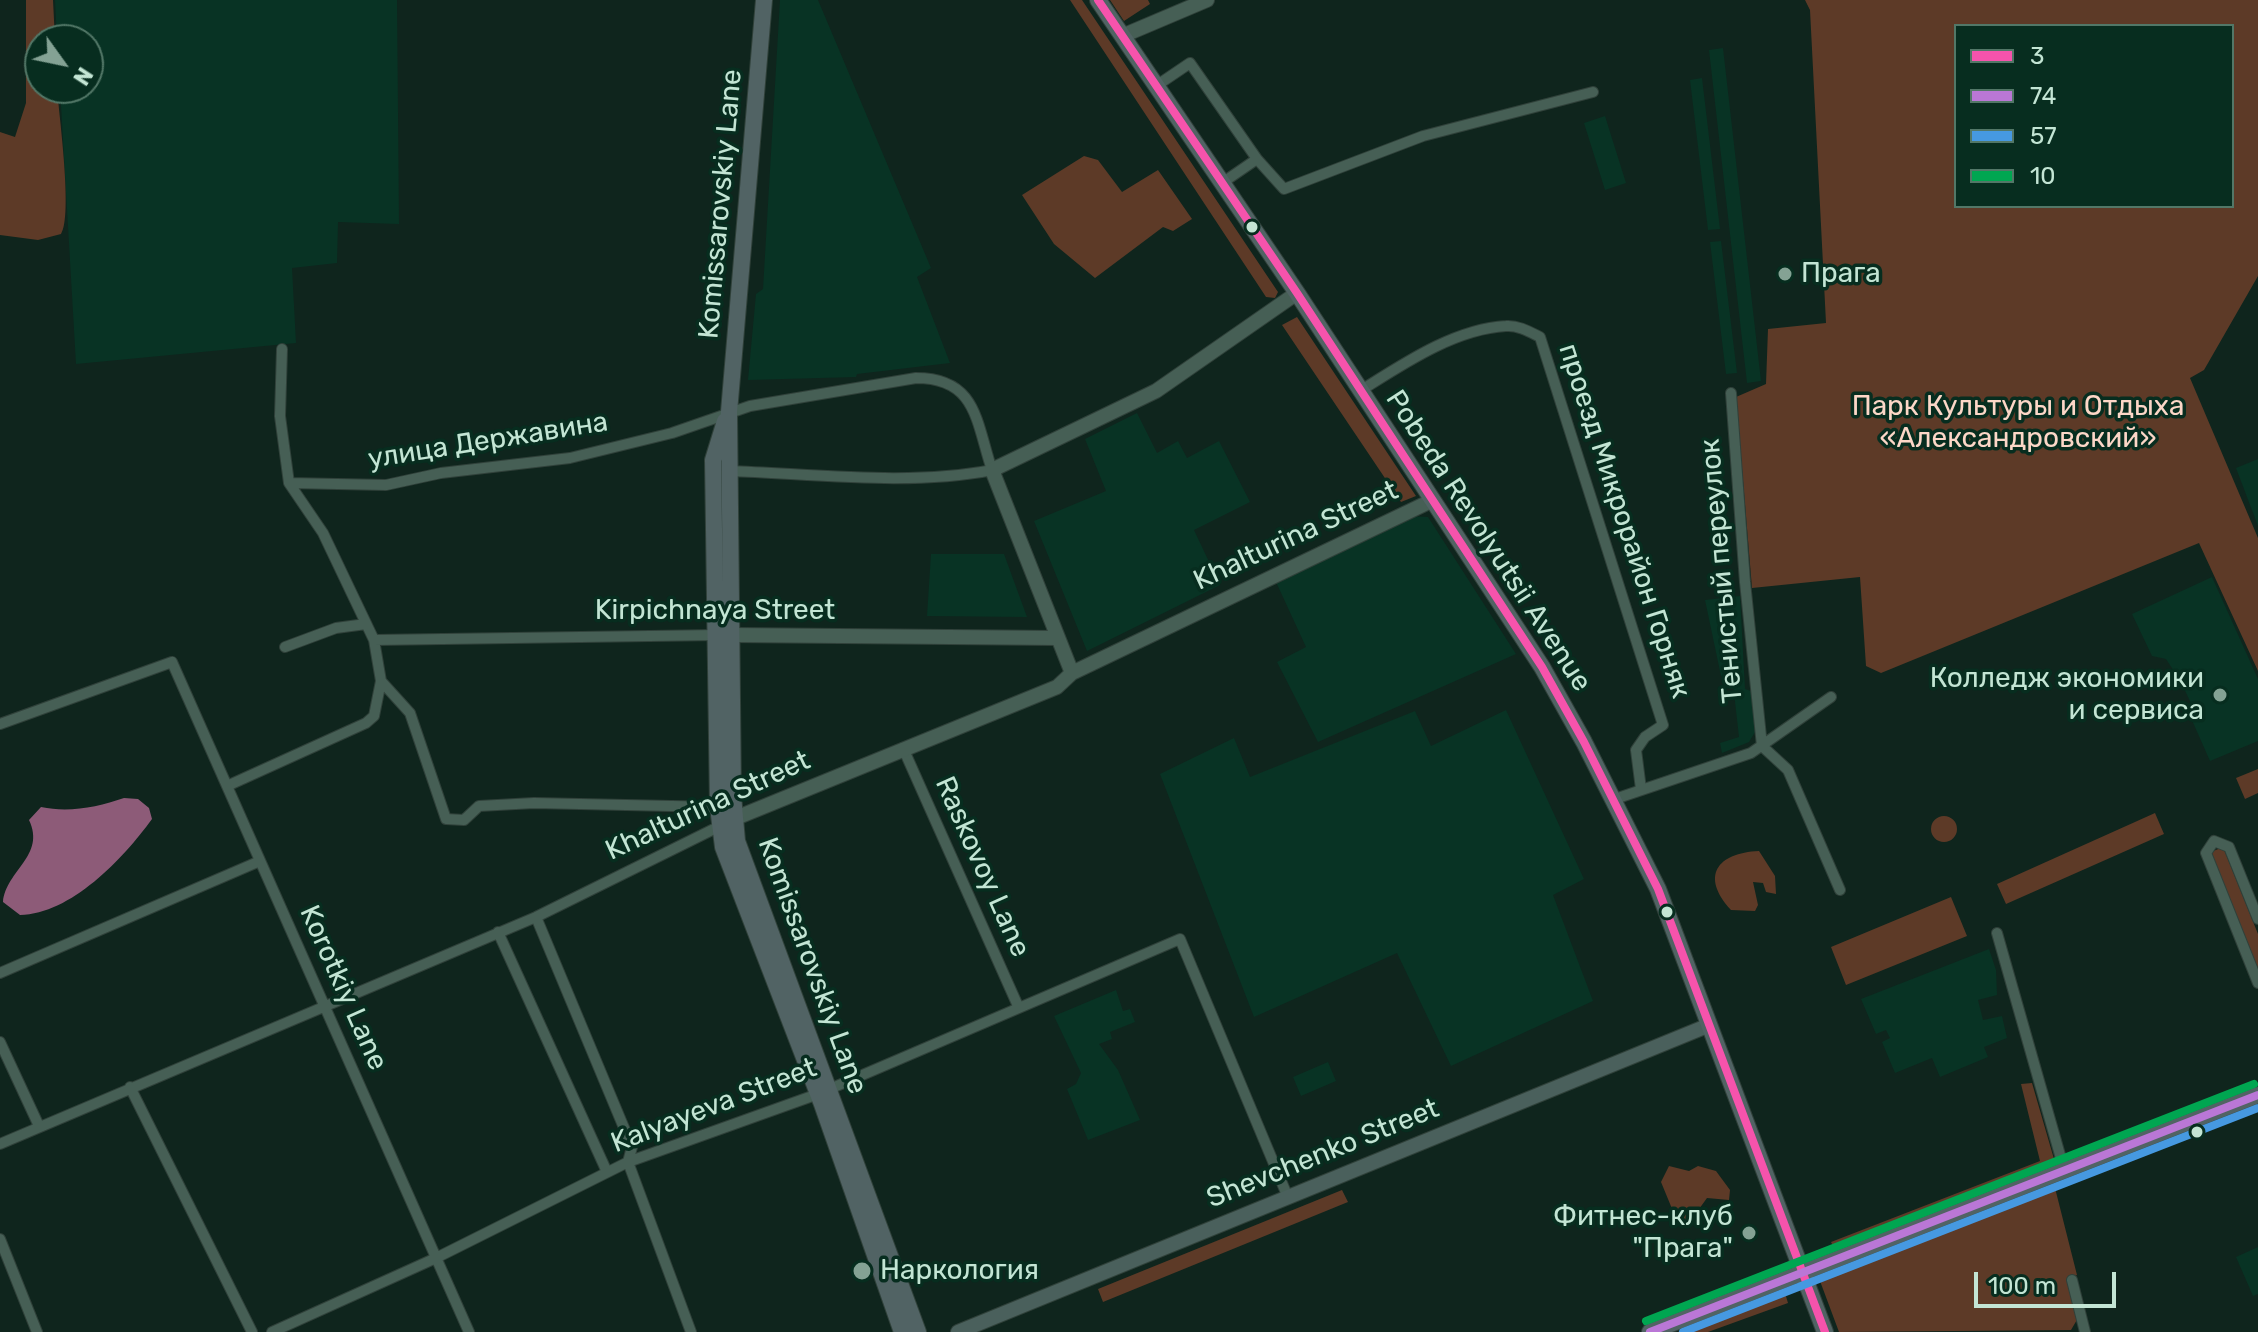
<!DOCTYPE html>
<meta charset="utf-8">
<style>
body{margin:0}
#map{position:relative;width:2258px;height:1332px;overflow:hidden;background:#0f251d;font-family:Rubik,sans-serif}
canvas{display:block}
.legend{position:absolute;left:1954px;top:24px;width:280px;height:184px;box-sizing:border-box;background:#072d1f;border:2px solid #527767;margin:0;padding:10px 14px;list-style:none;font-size:24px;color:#c3e5d4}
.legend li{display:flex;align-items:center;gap:16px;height:40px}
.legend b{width:40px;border:2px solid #527767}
.north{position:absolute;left:24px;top:24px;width:80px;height:80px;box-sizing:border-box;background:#072d1f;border:2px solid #527767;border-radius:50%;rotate:123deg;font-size:22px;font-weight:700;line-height:32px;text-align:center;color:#c3e5d4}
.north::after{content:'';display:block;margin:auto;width:28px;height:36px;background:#84a294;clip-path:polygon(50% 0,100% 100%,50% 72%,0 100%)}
.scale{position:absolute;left:1974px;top:1272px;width:142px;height:36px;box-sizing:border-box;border:4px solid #c3e5d4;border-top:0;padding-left:10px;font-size:24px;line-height:28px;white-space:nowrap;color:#c3e5d4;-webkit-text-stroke:6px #072d1f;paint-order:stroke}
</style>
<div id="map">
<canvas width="2258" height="1332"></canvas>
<ul class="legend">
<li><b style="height:10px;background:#f653ac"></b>3</li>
<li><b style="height:10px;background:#ba77d6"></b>74</li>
<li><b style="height:10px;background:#4699e1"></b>57</li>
<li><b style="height:10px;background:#00a651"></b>10</li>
</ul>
<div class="north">N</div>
<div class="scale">100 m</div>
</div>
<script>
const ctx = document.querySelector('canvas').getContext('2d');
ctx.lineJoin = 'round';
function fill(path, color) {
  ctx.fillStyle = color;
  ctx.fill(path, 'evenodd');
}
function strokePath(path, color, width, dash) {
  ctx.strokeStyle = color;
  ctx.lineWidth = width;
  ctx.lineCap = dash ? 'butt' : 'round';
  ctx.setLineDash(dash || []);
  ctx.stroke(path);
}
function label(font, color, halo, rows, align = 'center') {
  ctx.font = font + ' Rubik,sans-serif';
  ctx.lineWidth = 7;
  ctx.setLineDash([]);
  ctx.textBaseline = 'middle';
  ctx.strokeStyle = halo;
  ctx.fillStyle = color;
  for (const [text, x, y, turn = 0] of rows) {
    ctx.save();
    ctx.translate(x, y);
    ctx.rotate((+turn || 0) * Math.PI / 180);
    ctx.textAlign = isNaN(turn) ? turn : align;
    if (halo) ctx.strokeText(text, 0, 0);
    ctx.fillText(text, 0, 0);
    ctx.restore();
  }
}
const built = new Path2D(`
 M 55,0 L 397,0 L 399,224 L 338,222 L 337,263 L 292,268 L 296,343 L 76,364 L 60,88 L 88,88 L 88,40 L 57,40 Z
 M 780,0 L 818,0 L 931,268 L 917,277 L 950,363 L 857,374 L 856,377 L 748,380 L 756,294 L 763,289 Z
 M 1723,48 L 1761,381 L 1747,383 L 1709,50 Z
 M 1702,78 L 1720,229 L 1708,230 L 1690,80 Z
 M 1605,116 L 1626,183 L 1605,190 L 1584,123 Z
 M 1721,241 L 1737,373 L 1726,374 L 1710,242 Z
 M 1137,413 L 1157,453 L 1178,441 L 1187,458 L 1219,441 L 1250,502 L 1194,530 L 1220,585 L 1087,651 L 1034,521 L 1106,491 L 1085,439 Z
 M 2258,459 L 2258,526 L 2236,468 Z
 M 1409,516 L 1428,517 L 1516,654 L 1318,742 L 1277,662 L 1306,647 L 1276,582 Z
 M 931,554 L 1004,554 L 1027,617 L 927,616 Z
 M 2212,577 L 2258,679 L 2258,741 L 2210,761 L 2191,718 L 2196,714 L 2181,682 L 2166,659 L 2152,656 L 2132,614 Z
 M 1740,596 L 1745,689 L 1751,691 L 1755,732 L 1749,742 L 1722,753 L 1720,743 L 1739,737 L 1732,675 L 1721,676 L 1705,600 Z
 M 1506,710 L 1584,879 L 1553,895 L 1593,1001 L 1451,1066 L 1397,953 L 1254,1017 L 1160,774 L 1234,738 L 1250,777 L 1415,711 L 1431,746 Z
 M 1989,949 L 1996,970 L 1997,995 L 1978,1000 L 1983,1020 L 2002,1016 L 2007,1038 L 1984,1047 L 1988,1057 L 1940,1077 L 1932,1058 L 1895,1073 L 1882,1042 L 1890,1038 L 1886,1030 L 1876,1034 L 1861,999 Z
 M 1116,990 L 1123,1011 L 1130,1009 L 1135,1022 L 1110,1032 L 1112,1039 L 1099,1044 L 1118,1070 L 1140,1120 L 1088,1140 L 1067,1089 L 1076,1084 L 1081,1073 L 1054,1016 Z
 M 1328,1062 L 1336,1081 L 1301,1096 L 1293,1077 Z
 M 2258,1247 L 2258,1294 L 2253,1296 L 2236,1257 Z`);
const green = new Path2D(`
 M 26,0 L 53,0 L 55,40 L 40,40 L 40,88 L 57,88 C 59,115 73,216 61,234 L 38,240 L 0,235 L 0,132 L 15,137 L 26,103 Z
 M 1070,0 L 1082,0 L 1278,292 L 1275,298 L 1266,297 Z
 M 1110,0 L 1148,0 L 1150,4 L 1124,21 Z
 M 1805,0 L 2258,0 L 2258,276 L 2204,370 L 2190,378 L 2258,538 L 2258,671 L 2199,543 L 1881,673 L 1866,666 L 1860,577 L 1752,588 L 1736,397 L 1766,384 L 1768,329 L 1826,323 L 1810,10 ZM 1956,26 L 2232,26 L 2232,206 L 1956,206 Z
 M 1084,156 L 1098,160 L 1122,192 L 1158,170 L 1192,219 L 1173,231 L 1163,227 L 1095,278 L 1054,244 L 1022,195 Z
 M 1297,317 L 1416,496 L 1401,502 L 1282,325 Z
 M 2258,769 L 2258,793 L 2245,799 L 2236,778 Z
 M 2155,813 L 2164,834 L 2006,904 L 1997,884 Z
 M1931 829a13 13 0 1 1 26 0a13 13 0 1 1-26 0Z
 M 2223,847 L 2258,934 L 2258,970 L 2211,852 Z
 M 1759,851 L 1775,876 L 1776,894 L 1766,892 L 1763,883 L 1753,882 L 1758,905 L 1755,911 L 1731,910 C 1700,876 1717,853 1759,851 Z
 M 1951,897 L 1967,936 L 1846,985 L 1831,947 Z
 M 2032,1083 L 2056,1166 L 1836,1252 L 1831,1242 L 2040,1161 L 2021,1084 Z
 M 1669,1166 L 1689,1171 L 1698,1166 L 1716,1171 L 1730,1190 L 1729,1200 L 1707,1198 L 1689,1223 L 1675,1216 L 1661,1182 Z
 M 2055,1188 L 2077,1275 L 2068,1279 L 2078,1318 L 2071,1330 L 1839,1332 L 1820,1281 Z
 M 1342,1190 L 1348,1202 L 1103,1302 L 1098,1289 Z
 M 1785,1293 L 1788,1303 L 1708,1332 L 1678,1332 Z`);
const water = new Path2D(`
 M 124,798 L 138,799 L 149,808 L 152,819 C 123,859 71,914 20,915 L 3,902 C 6,870 46,856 29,820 L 41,807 C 69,813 98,807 124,798 Z`);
const minor = new Path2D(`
 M 1156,86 L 1190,63 L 1257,159 L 1284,189 L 1423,136 L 1593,92
 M 1222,183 L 1257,159
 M 282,349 L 280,416 L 289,483 L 323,533 L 374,640 L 381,681 L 410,713 L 446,819 L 464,820 L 479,806 L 534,803 L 718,807
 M 1360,391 C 1403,364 1454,329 1506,326 C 1518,325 1530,332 1540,337 L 1663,725 L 1645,737 L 1636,750 L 1641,789
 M 1731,393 L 1745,582 L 1762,746 L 1788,770 L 1840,890
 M 289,483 L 386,485 L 441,473 L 570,458 L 672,433 L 750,406 L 916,378 C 977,378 976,422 992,470 C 911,486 814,474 730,471
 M 374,640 L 718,635
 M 285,647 L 336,628 L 366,624
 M 0,724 L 172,662 L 469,1332
 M 903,748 L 1018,1006
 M 227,786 L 366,723 L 374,716 L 381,681
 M 1612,800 L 1751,753 L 1831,697
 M 536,917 L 632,1147 L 628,1162 L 691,1332
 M 2258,919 L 2229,847 L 2214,841 L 2206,853 L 2258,983
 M 498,932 L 607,1172
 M 1997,933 L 2064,1169
 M 0,973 L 260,861
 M 0,1042 L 39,1126
 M 130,1087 L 252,1332
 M 0,1144 L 536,917 L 720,826
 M 0,1239 L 37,1332
 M 2072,1280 L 2085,1332
 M 272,1332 L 436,1258 L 628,1162 L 818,1094 L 1180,939 L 1287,1195`);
const tertiary = new Path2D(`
 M 1122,36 L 1207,0
 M 732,635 L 1057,638
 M 1072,673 L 992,470 L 1156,391 L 1297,293
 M 726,822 L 1057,687 L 1072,673 L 1431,501`);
const secondary = new Path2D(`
 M 958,1332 L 1707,1026`);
const primary = new Path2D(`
 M 764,0 L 729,412 L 733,795 L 737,841 L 918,1332
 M 1098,0 L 1297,293 L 1542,667 L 1584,742 L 1658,889 L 1825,1332
 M 725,421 L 713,460 L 718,807 L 723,847 L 822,1104 L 902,1332
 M 1650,1332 L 2258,1095`);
const bus1 = new Path2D(`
 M 1098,0 L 1297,293 L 1542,667 L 1584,742 L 1658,889 L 1825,1332`);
const bus2 = new Path2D(`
 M 1650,1332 L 2258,1095`);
const bus3 = new Path2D(`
 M 1683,1332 L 2258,1108`);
const bus4 = new Path2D(`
 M 1646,1321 L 2254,1084`);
const markers = [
 [1252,227,7,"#c3e5d4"],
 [1785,274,8,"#84a294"],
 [2220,695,8,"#84a294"],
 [1667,912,7,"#c3e5d4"],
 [2197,1132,7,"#c3e5d4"],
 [1749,1233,8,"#84a294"],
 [862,1271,10,"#84a294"]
];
const streetNames = [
 ["Komissarovskiy Lane",721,204,-85],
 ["улица Державина",488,441,-9],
 ["проезд Микрорайон Горняк",1624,521,72],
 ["Khalturina Street",1296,536,-25],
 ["Pobeda Revolyutsii Avenue",1488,541,57],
 ["Тенистый переулок",1722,571,-95],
 ["Kirpichnaya Street",715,611],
 ["Khalturina Street",708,806,-25],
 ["Raskovoy Lane",982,867,66],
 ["Komissarovskiy Lane",812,966,70],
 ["Korotkiy Lane",343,988,66],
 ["Kalyayeva Street",714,1106,-21],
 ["Shevchenko Street",1323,1154,-22]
];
const poiNames = [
 ["Прага",1801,274],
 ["Колледж экономики",2204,679,"right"],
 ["и сервиса",2204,711,"right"],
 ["Фитнес-клуб",1733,1217,"right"],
 ["\"Прага\"",1733,1249,"right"],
 ["Наркология",880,1271]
];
const parkNames = [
 ["Парк Культуры и Отдыха",2018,407],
 ["«Александровский»",2018,439]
];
fill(built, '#083324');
fill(green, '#5d3a27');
fill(water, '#8d5b78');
strokePath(minor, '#30413a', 12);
strokePath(tertiary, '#30413a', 16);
strokePath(secondary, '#30413a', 16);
strokePath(primary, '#30413a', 18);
strokePath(minor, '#465f55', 10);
strokePath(tertiary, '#465f55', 14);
strokePath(secondary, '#4a605c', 14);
strokePath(primary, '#516364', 16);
strokePath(bus1, '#f653ac', 8);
strokePath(bus2, '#ba77d6', 8);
strokePath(bus3, '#4699e1', 8);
strokePath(bus4, '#00a651', 8);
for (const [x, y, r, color] of markers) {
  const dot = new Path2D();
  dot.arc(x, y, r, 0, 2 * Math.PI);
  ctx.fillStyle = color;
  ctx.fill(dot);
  strokePath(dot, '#072d1f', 3);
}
label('28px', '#c3e5d4', '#072d1f', streetNames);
label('28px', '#c3e5d4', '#072d1f', poiNames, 'left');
label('28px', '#fcd7c7', '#072d1f', parkNames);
</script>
